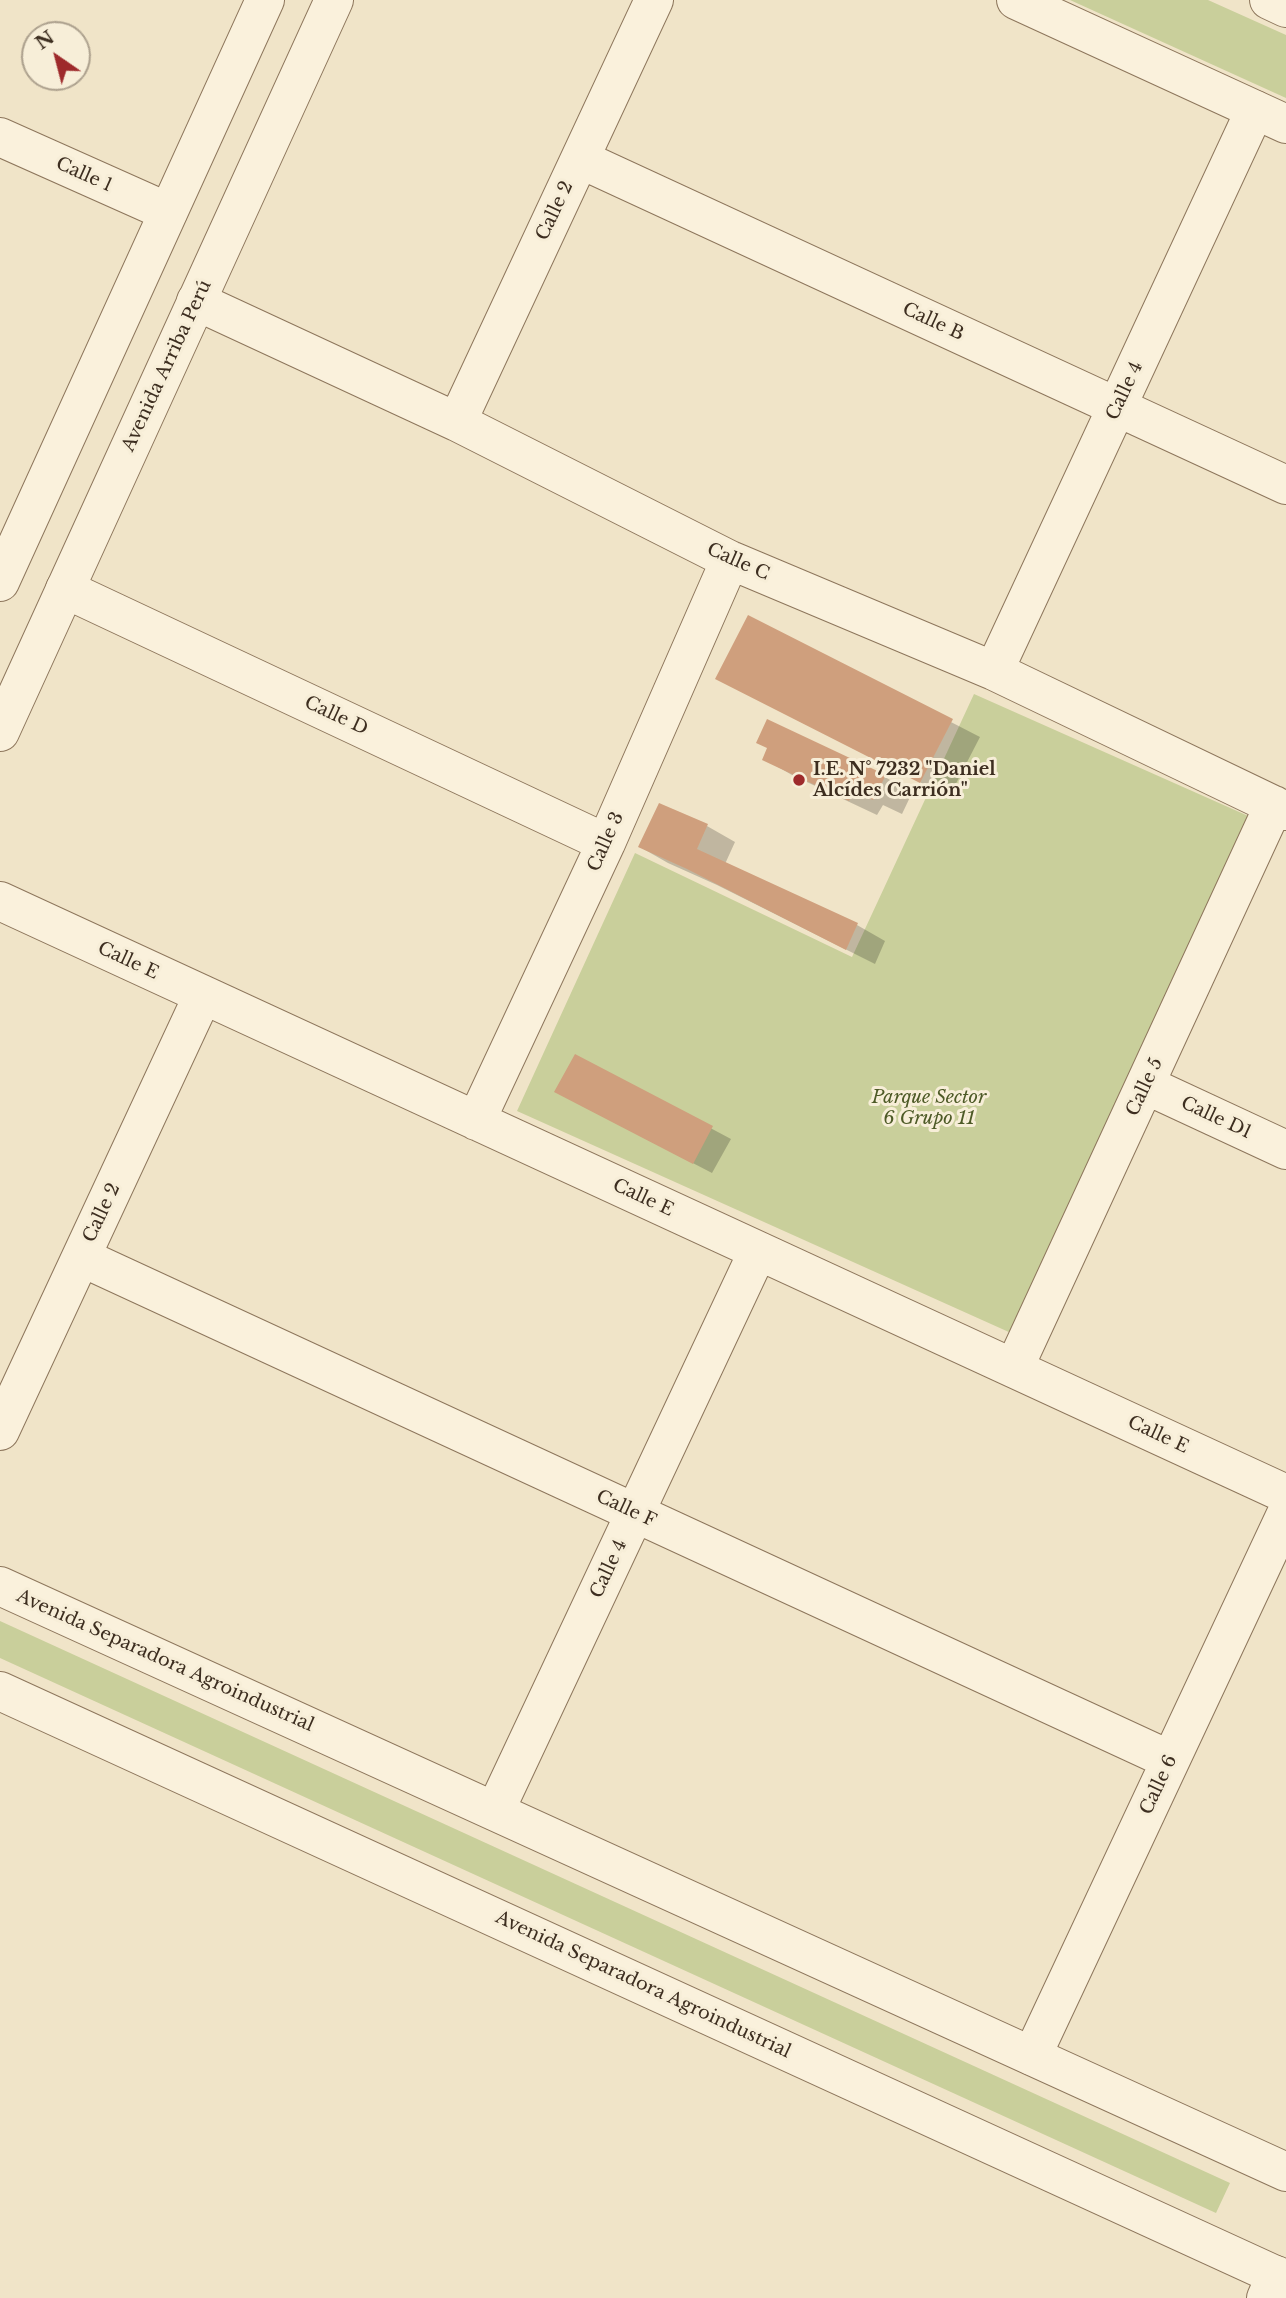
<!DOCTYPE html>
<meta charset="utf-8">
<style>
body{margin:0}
#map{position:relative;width:1286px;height:2298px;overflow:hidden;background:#f0e4c8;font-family:"Libre Baskerville",serif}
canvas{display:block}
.north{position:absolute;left:21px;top:21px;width:70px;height:70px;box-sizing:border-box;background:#f7eed8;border:2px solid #ada18e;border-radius:50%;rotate:325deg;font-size:19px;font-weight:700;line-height:28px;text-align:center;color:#3d2e20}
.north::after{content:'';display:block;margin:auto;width:24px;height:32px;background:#9e2a2b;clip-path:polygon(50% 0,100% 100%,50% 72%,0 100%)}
</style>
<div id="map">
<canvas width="1286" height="2298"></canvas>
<div class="north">N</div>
</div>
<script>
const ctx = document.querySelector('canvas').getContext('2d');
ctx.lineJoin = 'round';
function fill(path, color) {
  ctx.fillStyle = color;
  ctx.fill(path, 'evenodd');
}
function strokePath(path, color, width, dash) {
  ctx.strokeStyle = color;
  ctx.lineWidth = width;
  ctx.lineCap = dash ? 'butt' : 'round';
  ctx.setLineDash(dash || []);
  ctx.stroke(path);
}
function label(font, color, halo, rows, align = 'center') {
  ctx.font = font + ' "Libre Baskerville",serif';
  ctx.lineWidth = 6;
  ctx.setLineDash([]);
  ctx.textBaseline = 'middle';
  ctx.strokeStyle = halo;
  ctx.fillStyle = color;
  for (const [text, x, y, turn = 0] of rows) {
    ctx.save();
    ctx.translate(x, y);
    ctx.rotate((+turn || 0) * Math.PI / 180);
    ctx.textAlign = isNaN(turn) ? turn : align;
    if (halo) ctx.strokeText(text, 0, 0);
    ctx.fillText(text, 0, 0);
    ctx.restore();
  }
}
const green = new Path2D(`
 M 1070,0 L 1208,0 L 1286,35 L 1286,98 Z
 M 974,694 L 1255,819 L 1011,1333 L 517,1111 L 635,853 L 852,957 Z
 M 0,1621 L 1230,2183 L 1216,2213 L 0,1658 Z`);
const shadow = new Path2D(`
 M 749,618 L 980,737 L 949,797 L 746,694 Z
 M 764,759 L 885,777 L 912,793 L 902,814 L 883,805 L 877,815 L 792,775 Z
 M 707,826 L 735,842 L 725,864 L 857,925 L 885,941 L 875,964 L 717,885 L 668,863 L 640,847 Z
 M 575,1056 L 731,1139 L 712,1173 L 575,1102 Z`);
const building = new Path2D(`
 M 748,615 L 953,719 L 920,783 L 715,679 Z
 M 767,719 L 886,775 L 873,800 L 854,790 L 849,801 L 762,760 L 767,748 L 756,743 Z
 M 659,803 L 708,824 L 697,849 L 858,923 L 846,950 L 687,869 L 638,847 Z
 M 575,1054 L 713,1126 L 693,1164 L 554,1092 Z`);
const minor = new Path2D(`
 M 0,137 L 168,212
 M 580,159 L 1286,485
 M 196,301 L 457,422 L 730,560 L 994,671 L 1286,811
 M 457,422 L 654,0
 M 65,589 L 606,843
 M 994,671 L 1255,110
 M 0,901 L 1286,1494
 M 1146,1085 L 1286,1150
 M 476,1121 L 606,843 L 730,560
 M 81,1257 L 1170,1760
 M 1014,1368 L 1274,805
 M 0,1431 L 203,995
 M 495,1811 L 758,1251
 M 1032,2056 L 1286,1514
 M 1266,2298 L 1276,2275`);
const tertiary = new Path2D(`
 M 1016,0 L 1286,124
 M 1269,0 L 1286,8
 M 0,582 L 265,0
 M 0,732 L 334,0
 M 0,1586 L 1286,2172
 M 0,1691 L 1286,2280`);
const markers = [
 [799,780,7,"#9e2a2b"]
];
const streetNames = [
 ["Calle 1",84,175,24],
 ["Calle 2",555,211,-65],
 ["Calle B",933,322,25],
 ["Avenida Arriba Perú",167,366,-65],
 ["Calle 4",1125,391,-65],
 ["Calle C",738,562,24],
 ["Calle D",336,716,25],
 ["Calle 3",606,842,-66],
 ["Calle E",128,961,25],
 ["Calle 5",1145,1087,-65],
 ["Calle D1",1216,1118,25],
 ["Calle E",643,1198,25],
 ["Calle 2",102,1213,-65],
 ["Calle E",1158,1435,25],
 ["Calle F",626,1509,25],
 ["Calle 4",609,1569,-65],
 ["Avenida Separadora Agroindustrial",165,1661,24],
 ["Calle 6",1159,1785,-65],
 ["Avenida Separadora Agroindustrial",643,1985,25]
];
const poiNames = [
 ["I.E. N° 7232 \"Daniel",813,770],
 ["Alcídes Carrión\"",813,791]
];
const parkNames = [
 ["Parque Sector",929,1098],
 ["6 Grupo 11",929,1119]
];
fill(green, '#c9cf9b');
fill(shadow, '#0003');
fill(building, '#cf9f7d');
strokePath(minor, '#8d765c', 40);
strokePath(tertiary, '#8d765c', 40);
strokePath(minor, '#faf1dc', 38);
strokePath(tertiary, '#faf1dc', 38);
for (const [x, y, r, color] of markers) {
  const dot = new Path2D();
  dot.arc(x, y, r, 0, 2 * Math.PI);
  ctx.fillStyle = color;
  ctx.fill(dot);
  strokePath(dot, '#f7eed8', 2.5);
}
label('18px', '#3d2e20', '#f7eed8', streetNames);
label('bold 18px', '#3d2e20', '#f7eed8', poiNames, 'left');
label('italic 18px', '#4d5a26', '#f7eed8', parkNames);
</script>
